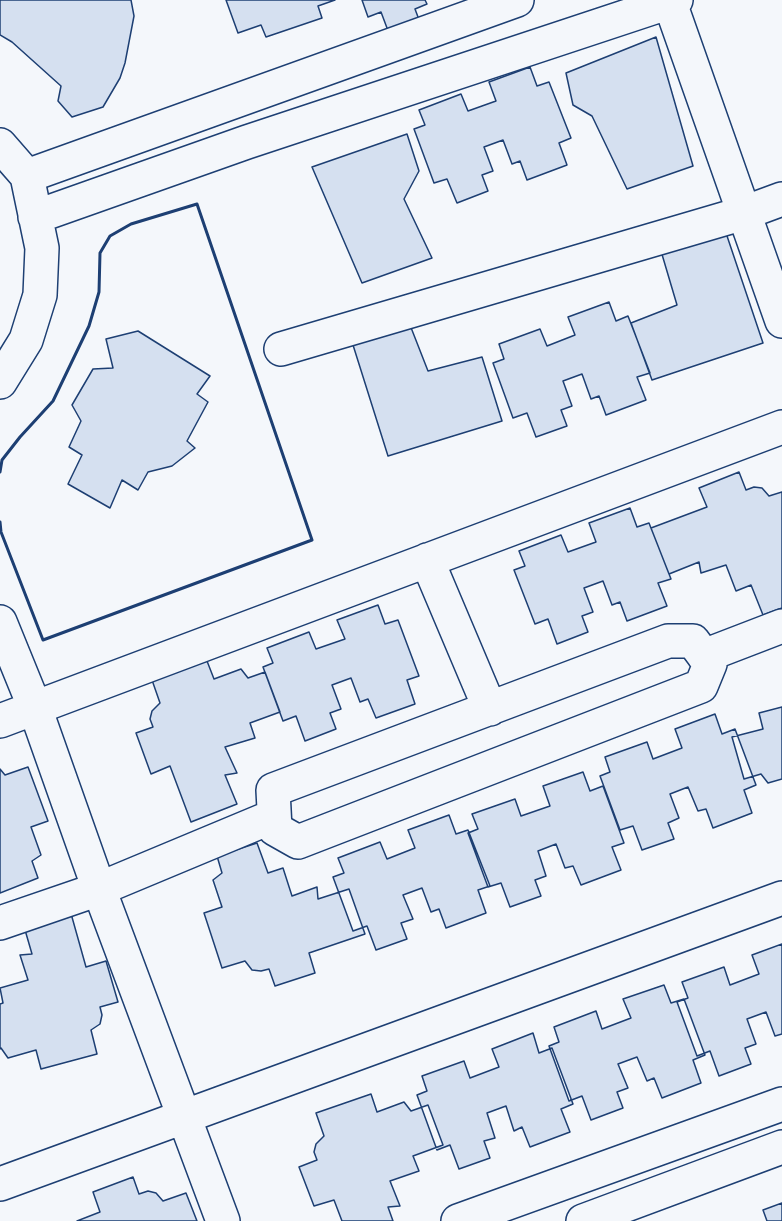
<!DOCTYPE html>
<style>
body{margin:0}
canvas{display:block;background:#f4f7fb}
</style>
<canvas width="782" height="1221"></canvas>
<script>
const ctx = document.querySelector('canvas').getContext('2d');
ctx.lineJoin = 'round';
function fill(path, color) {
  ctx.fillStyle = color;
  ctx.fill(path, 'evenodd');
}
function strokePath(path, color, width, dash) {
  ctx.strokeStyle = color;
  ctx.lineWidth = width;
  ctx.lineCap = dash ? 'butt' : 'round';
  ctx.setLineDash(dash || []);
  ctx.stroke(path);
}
const building = new Path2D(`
 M 0,0 L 131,0 L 134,16 L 125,63 L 120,78 L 103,107 L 72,117 L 58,101 L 61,86 L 12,42 L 0,35 Z
 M 226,0 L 335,0 L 318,6 L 322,18 L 266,37 L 261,25 L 238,33 Z
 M 362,0 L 425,0 L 427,4 L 415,9 L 421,25 L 390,36 L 381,12 L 368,17 Z
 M 656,37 L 693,166 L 627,189 L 592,116 L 573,105 L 566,73 Z
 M 530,67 L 537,86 L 549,82 L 571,138 L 559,143 L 567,165 L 527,180 L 520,161 L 512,164 L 503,140 L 484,147 L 493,171 L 482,175 L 488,191 L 457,203 L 447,179 L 434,183 L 414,129 L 425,125 L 419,110 L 461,94 L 468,111 L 496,101 L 489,82 Z
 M 407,134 L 419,171 L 404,199 L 432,258 L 362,283 L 312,167 Z
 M 725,230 L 763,343 L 652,380 L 631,323 L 677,305 L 661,251 Z
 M 609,302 L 616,321 L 628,316 L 650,373 L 637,377 L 646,400 L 606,415 L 599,396 L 591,399 L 582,374 L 563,381 L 572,406 L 561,410 L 567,426 L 536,437 L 527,413 L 513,418 L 493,363 L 504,359 L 499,344 L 540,329 L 547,346 L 575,335 L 568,317 Z
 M 410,325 L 428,371 L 482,357 L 502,421 L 388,456 L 353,345 Z
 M 138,331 L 210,376 L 197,394 L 208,402 L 187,441 L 195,448 L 172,466 L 148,472 L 138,490 L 122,480 L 110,508 L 68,484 L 82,455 L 69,447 L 81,421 L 72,405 L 93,369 L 113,368 L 106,339 Z
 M 739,472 L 746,490 L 754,487 L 762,488 L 769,496 L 782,492 L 782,608 L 763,615 L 751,585 L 736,591 L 726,565 L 701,573 L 699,562 L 669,574 L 651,528 L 707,507 L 699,488 Z
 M 630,508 L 637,527 L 649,523 L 671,579 L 658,583 L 667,606 L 627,621 L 620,602 L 612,605 L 603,581 L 584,588 L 593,612 L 582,616 L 588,632 L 557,644 L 548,619 L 535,624 L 514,570 L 525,566 L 519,551 L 561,535 L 568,552 L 596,542 L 589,523 Z
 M 378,605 L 385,624 L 398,620 L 419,676 L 407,680 L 415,704 L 376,718 L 368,699 L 360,702 L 351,678 L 332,685 L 341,709 L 330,713 L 336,729 L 305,741 L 296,716 L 283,721 L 263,667 L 273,663 L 267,648 L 309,632 L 316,649 L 345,639 L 337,620 Z
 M 207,661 L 214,679 L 241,669 L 248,678 L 265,672 L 280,712 L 250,723 L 255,738 L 225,747 L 237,773 L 225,775 L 237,804 L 191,822 L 170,766 L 151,774 L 136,733 L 153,727 L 150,719 L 152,711 L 160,703 L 152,680 Z
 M 782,707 L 782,779 L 768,783 L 761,774 L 744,779 L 732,737 L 763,729 L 759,713 Z
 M 715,714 L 722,734 L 735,729 L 756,785 L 744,790 L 752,813 L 713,828 L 706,809 L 698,811 L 688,787 L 670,794 L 679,818 L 668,823 L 674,839 L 642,850 L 633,826 L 620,830 L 600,776 L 610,772 L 605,757 L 647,742 L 653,759 L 682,748 L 675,729 Z
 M 28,767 L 48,821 L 31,827 L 41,855 L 32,861 L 38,878 L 0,893 L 0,769 L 5,775 Z
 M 583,772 L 590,791 L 603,786 L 624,843 L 612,847 L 621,870 L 581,885 L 573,866 L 565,868 L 556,844 L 538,851 L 546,876 L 535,880 L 541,896 L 510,907 L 501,883 L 488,887 L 468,833 L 478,829 L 472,814 L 515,799 L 521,816 L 550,806 L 543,786 Z
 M 449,815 L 456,834 L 468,830 L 490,886 L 478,890 L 486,913 L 446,928 L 439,909 L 431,912 L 422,888 L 403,895 L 413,919 L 401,923 L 407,939 L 376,950 L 367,926 L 353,931 L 333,877 L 344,873 L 338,858 L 380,842 L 387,859 L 415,848 L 408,830 Z
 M 257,843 L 268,873 L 283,868 L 292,896 L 317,887 L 318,899 L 349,889 L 365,934 L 309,953 L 315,973 L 275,986 L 269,969 L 261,971 L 252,970 L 245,961 L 222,968 L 204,913 L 222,907 L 213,880 L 222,873 L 217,856 Z
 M 70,910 L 86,967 L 106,961 L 118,1002 L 100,1007 L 102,1015 L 100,1024 L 91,1030 L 97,1054 L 41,1069 L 36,1050 L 8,1058 L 1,1048 L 0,1049 L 0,1004 L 3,1003 L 0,988 L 28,980 L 20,955 L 32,954 L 23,923 Z
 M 782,944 L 782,1034 L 775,1036 L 766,1012 L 747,1019 L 756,1044 L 745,1048 L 751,1064 L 719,1076 L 710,1051 L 697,1056 L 677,1002 L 688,998 L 682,982 L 724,967 L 730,985 L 759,974 L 752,955 Z
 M 664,985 L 671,1003 L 684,999 L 705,1055 L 693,1060 L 701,1083 L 662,1098 L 654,1078 L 647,1081 L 637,1057 L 618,1064 L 628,1088 L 617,1092 L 623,1108 L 591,1120 L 582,1096 L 569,1101 L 549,1046 L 559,1042 L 554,1027 L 596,1011 L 602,1029 L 631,1018 L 623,999 Z
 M 533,1033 L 539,1053 L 552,1048 L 573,1104 L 561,1109 L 570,1132 L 530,1147 L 522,1127 L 514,1131 L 506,1106 L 487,1113 L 495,1138 L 484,1141 L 490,1158 L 459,1169 L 450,1145 L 437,1150 L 417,1095 L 427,1091 L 422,1076 L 464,1061 L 470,1078 L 499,1067 L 492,1049 Z
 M 371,1094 L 377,1112 L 404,1102 L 411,1111 L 428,1105 L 443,1145 L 413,1156 L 419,1171 L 390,1181 L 400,1206 L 388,1207 L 393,1221 L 342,1221 L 334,1200 L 314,1206 L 299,1167 L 317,1160 L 314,1152 L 316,1144 L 324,1136 L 316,1113 Z
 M 133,1177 L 139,1194 L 148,1191 L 156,1193 L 163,1201 L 186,1193 L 197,1221 L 77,1221 L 100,1212 L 93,1192 Z
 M 782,1203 L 782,1221 L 767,1221 L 763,1210 Z`);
const street = new Path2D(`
 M 669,0 L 782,321
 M 0,145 L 27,176 L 42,248 L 40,295 L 26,340 L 0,382
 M 27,176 L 517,0
 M 35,217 L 247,142 L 676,0
 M 281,349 L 744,213 L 782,199
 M 427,560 L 490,709
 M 0,622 L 35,708 L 99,889 L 223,1221
 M 668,641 L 693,641 L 710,664 L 701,686 L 298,842 L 275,829 L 273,790 Z
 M 704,656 L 782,626
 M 0,721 L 782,427
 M 0,923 L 99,889 L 274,816
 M 0,1184 L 782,898
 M 458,1221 L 782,1104
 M 583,1221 L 782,1147`);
const wall = new Path2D(`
 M 0,472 L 2,460 L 20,437 L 53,401 L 89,326 L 99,292 L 100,253 L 110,236 L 131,224 L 197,204 L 312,540 L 43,640 L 1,532 L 0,522`);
fill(building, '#d5e0f0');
strokePath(building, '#1d3f73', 1.5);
strokePath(street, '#1d3f73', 36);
strokePath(street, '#f4f7fb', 33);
strokePath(wall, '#1d3f73', 3);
</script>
